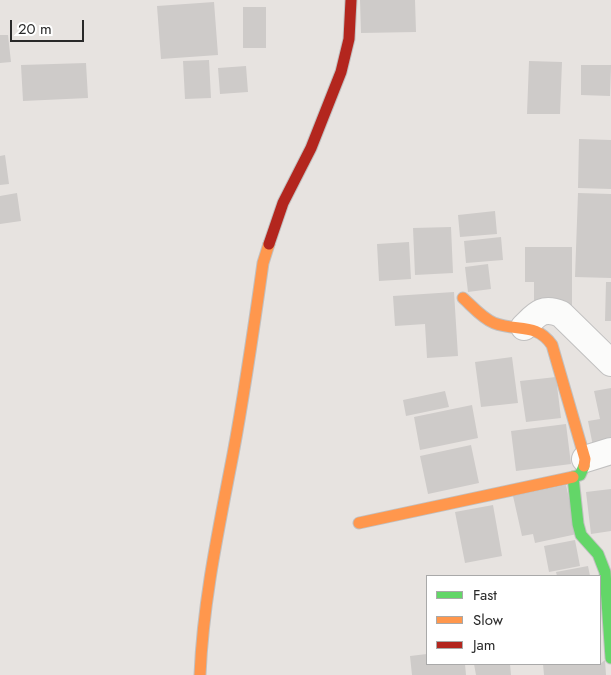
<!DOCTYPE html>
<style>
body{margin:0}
#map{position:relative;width:611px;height:675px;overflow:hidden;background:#e7e3e0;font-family:Jost,sans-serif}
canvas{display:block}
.legend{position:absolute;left:426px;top:575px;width:175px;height:90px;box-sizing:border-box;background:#fff;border:1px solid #a9a9a9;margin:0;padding:6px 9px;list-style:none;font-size:15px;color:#292929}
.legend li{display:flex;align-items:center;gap:10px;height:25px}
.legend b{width:25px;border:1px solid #a9a9a9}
.scale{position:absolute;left:10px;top:20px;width:74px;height:22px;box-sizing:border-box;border:2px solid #292929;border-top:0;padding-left:6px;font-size:15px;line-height:18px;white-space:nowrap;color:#292929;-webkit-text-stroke:4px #fff;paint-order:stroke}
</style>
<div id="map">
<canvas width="611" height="675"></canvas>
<ul class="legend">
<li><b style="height:6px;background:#63d668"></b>Fast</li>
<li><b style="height:6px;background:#ff974d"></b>Slow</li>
<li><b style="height:6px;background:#b3261e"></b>Jam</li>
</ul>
<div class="scale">20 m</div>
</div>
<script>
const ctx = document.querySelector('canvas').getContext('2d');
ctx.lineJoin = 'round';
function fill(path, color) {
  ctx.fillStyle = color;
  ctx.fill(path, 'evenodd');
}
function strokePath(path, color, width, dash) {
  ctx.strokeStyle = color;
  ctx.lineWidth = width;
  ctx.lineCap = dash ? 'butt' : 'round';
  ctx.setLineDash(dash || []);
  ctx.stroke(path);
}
const building = new Path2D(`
 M 360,0 L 415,0 L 416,32 L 361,33 Z
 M 214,2 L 218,55 L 161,59 L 157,6 Z
 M 243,7 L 266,7 L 266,48 L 243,48 Z
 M 0,35 L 8,35 L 11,62 L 0,63 Z
 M 209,60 L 211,98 L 185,99 L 183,61 Z
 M 529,61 L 562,62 L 560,114 L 527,114 Z
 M 86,63 L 88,98 L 23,101 L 21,65 Z
 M 581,65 L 611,65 L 610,96 L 581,95 Z
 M 246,66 L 248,92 L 220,94 L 218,68 Z
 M 579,139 L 611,140 L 611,189 L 578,188 Z
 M 5,155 L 9,184 L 0,185 L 0,156 Z
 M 17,193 L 21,221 L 0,224 L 0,196 Z
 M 578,193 L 611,194 L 611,278 L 575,277 Z
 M 495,211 L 497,234 L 460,237 L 458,215 Z
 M 451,227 L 453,273 L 415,275 L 413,228 Z
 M 501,237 L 503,260 L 466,263 L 464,241 Z
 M 409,242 L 411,279 L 379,281 L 377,244 Z
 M 525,247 L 572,247 L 572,305 L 534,305 L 534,282 L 525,282 Z
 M 488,264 L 491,289 L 468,292 L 465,267 Z
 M 606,282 L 611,282 L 611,321 L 605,321 Z
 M 454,292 L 458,356 L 427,358 L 425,324 L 395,326 L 393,296 Z
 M 512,357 L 518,403 L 481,407 L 475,362 Z
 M 556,377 L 561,418 L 526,422 L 520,381 Z
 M 611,388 L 611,443 L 593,446 L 588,421 L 600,419 L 594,391 Z
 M 445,391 L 449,407 L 406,416 L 403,400 Z
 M 472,405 L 478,438 L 420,450 L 414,417 Z
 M 566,424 L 571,464 L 516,471 L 511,431 Z
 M 471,445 L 479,483 L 428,494 L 420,456 Z
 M 566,485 L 577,534 L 535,543 L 533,534 L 522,536 L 513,496 Z
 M 611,489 L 611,531 L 591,534 L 586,492 Z
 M 493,505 L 502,556 L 465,563 L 455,512 Z
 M 575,540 L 580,566 L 549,572 L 544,546 Z
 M 588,566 L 590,576 L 557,576 L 556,572 Z
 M 427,654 L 427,664 L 465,664 L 466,675 L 412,675 L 410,656 Z
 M 605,660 L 606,675 L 544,675 L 543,664 L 600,664 Z
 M 474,664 L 510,664 L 511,675 L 476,675 Z`);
const street = new Path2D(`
 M 524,327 C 536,315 542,306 561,314 L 611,363
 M 585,459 L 611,451`);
const fast = new Path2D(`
 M 584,466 L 580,475 L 573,477 L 578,524 L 581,535 L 598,554 L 605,572 L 611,658`);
const slow = new Path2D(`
 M 463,298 C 473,307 482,318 494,323 C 517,332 536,322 552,345 L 585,459 L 584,466
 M 359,523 L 573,477
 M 200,675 C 203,601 219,527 233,454 C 245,390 254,327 263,263 L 269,244`);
const jam = new Path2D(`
 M 269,244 L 283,203 L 311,148 L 341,72 L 349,39 L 351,0`);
fill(building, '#cecbc9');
strokePath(street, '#c1c0c0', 28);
strokePath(fast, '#c1c0c0', 13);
strokePath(slow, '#c1c0c0', 13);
strokePath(jam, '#c1c0c0', 13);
strokePath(street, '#fbfbfa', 26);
strokePath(fast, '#63d668', 11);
strokePath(slow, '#ff974d', 11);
strokePath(jam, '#b3261e', 11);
</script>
